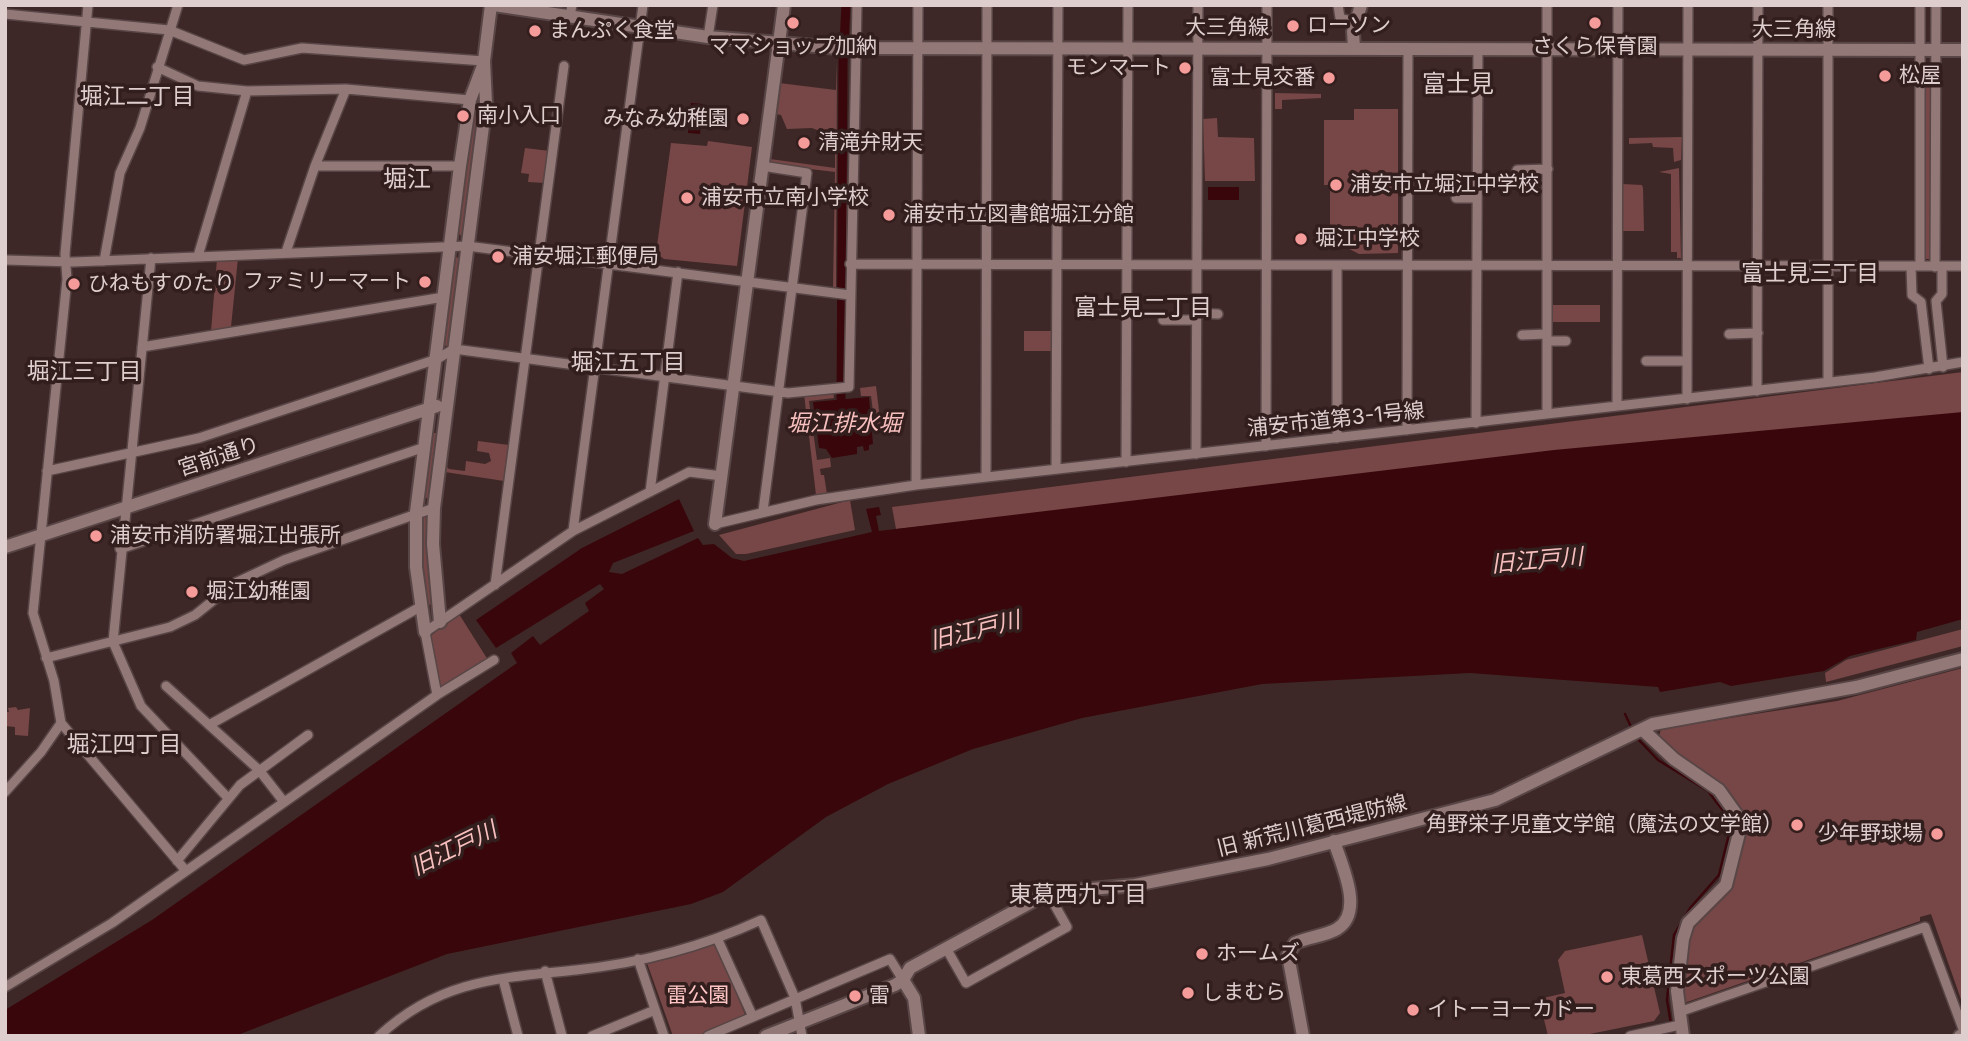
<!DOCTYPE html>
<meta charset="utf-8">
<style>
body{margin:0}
#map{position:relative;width:1968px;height:1041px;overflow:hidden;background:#3e2827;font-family:Inter,sans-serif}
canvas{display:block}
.frame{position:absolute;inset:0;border:7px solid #decfce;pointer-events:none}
</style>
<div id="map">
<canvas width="1968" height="1041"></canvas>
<div class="frame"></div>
</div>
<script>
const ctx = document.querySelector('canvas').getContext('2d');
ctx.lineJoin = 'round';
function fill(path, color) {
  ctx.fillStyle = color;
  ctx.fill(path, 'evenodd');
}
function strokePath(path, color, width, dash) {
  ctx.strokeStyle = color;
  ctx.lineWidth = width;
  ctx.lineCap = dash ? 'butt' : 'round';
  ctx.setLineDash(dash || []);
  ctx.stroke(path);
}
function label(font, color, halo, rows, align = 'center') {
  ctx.font = font + ' Inter,"Noto Sans JP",sans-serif';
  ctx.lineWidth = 7;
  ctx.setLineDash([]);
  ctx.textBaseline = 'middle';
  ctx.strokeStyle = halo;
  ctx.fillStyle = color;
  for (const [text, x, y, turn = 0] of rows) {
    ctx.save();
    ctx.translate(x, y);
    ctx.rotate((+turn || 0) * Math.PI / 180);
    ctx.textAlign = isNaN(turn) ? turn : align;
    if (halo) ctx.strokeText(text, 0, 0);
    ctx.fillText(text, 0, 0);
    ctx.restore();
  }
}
const green = new Path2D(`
 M 847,60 L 847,287 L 844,289 Z
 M 837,61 L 836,288 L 833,288 L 835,172 L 769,164 L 770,159 L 835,168 L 835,146 L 822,132 L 812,128 L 787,129 L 781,115 L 776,114 L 779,83 L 836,90 Z
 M 1922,65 L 1933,66 L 1933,259 L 1923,259 Z
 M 1275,93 L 1321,94 L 1321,98 L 1282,100 L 1282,109 L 1275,109 Z
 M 473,108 L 482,109 L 464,235 L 461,236 L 457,231 Z
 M 1354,109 L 1398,109 L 1398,253 L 1359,254 L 1330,239 L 1330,185 L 1324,185 L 1324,120 L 1354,120 Z
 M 1217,118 L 1218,137 L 1254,138 L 1255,181 L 1205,181 L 1203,119 Z
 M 1682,137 L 1681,160 L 1674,162 L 1673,148 L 1653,147 L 1652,143 L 1629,144 L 1629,138 Z
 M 708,141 L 752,147 L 737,266 L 664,259 L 656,253 L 671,143 L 707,146 Z
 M 525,148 L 550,151 L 545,183 L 528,182 L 529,174 L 521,173 Z
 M 1679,168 L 1681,258 L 1677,258 L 1677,252 L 1671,252 L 1671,174 L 1659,172 Z
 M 1622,184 L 1642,185 L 1643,188 L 1644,231 L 1622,231 Z
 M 455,257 L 460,258 L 449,345 L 446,346 L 443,344 Z
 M 238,258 L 231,327 L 211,331 L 217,259 Z
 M 1552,305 L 1600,305 L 1600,322 L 1552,322 Z
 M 1024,331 L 1053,331 L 1053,351 L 1024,351 Z
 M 1963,372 L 1963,412 L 1959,413 L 896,529 L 892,507 Z
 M 876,386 L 881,427 L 875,427 L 871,396 L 861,396 L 860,388 Z
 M 833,391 L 834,398 L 809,401 L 817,460 L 830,458 L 831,467 L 820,469 L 821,475 L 824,475 L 827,494 L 816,495 L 804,394 Z
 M 430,433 L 438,433 L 431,499 L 422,497 Z
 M 478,441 L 509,445 L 504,481 L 445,472 L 446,466 L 449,469 L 465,471 L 466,461 L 485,464 L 491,461 L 489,453 L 477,451 Z
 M 850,500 L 855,530 L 746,554 L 736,554 L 719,535 Z
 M 428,514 L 433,600 L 430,605 L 423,600 L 420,517 Z
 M 459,614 L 488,660 L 441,688 L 429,637 Z
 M 1963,629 L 1963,646 L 1826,682 L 1825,673 L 1846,660 Z
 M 1963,668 L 1963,1005 L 1931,914 L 1920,917 L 1920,921 L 1687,1002 L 1681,1001 L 1687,940 L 1693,924 L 1730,886 L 1744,829 L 1722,787 L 1658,740 L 1661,729 L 1837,701 Z
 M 16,707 L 18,710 L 30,708 L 28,736 L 15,735 L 15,727 L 5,726 L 5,712 L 9,712 L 8,708 Z
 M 1642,935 L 1660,1013 L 1654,1021 L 1580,1036 L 1548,1036 L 1539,999 L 1565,993 L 1558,960 L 1565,951 Z
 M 713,945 L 717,946 L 746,1017 L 704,1036 L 673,1036 L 647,963 Z`);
const water = new Path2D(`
 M 691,103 L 703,104 L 700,134 L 688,133 Z
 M 1208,187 L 1239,187 L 1239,200 L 1208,200 Z
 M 869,397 L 873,444 L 869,445 L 869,450 L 864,451 L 863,446 L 857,447 L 857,454 L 832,458 L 826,449 L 819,448 L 813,402 Z
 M 1963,412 L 1963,619 L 1917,632 L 1916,640 L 1850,656 L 1824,671 L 1731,686 L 1720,682 L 1660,692 L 1658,687 L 1470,673 L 1262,684 L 1082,718 L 973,749 L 888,784 L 826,817 L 723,892 L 691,904 L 447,954 L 235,1036 L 5,1036 L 5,1010 L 152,920 L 517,663 L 511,653 L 533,636 L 540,645 L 589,611 L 585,603 L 604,589 L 600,584 L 496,648 L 476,620 L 582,548 L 679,499 L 694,531 L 613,563 L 609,572 L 622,574 L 698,538 L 703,545 L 714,544 L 732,558 L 744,561 L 872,532 L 866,509 L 879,507 L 881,515 L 876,516 L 879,531 L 1554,450 Z`);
const stream = new Path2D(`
 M 1625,714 L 1632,729
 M 1637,738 L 1658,760 L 1708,791 L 1728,817 L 1730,830 L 1719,875 L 1691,907 L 1674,935 L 1667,1000 L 1671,1024`);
const canal = new Path2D(`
 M 841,399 L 843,63 L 846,5`);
const street = new Path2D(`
 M 1338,5 L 1340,18 L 1355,22
 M 5,14 L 169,30 L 244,60 L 302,48 L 484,61
 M 570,16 L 572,5
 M 708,37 L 713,5
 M 157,67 L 198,86 L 247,91 L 346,89 L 470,100
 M 315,166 L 460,166
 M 762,166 L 807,173 L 763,511
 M 1517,170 L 1548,169
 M 1456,198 L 1477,198
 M 286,252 L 315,166 L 346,89
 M 198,256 L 247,91
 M 151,258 L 113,642 L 141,706 L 228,798
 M 5,260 L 73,262 L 467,246 L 850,295
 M 104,261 L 120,173 L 140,128 L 178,5
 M 850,264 L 1963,266
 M 1337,265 L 1337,438
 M 1911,266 L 1912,295 L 1921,302 L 1929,369
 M 1920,266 L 1920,5
 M 1935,267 L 1936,5
 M 1942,267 L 1942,294 L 1936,301 L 1943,367
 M 1196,313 L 1218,314
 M 1163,320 L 1196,320
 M 1729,334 L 1758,333
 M 1522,335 L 1547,334
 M 1547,341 L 1566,341
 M 142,347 L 444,297
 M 1646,361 L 1687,361
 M 1828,382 L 1828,5
 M 1757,391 L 1758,5
 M 1687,399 L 1688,5
 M 1617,406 L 1618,5
 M 1547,414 L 1547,5
 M 1476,423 L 1478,49
 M 1407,430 L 1408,48
 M 1266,446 L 1267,5
 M 1196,454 L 1198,5
 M 1126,462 L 1128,5
 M 1056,469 L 1058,5
 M 47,471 L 199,438 L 437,359 L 454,349 L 788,393 L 849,387 L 857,5
 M 986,477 L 987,5
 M 916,485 L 918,5
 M 650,492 L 678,272
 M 715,524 L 816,500 L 916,485 L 1875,377 L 1963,362
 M 573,531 L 643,5
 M 120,549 L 425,447
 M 495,585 L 564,66
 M 46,658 L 170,627 L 195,615 L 235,583 L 284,560 L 434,508
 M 166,686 L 259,770 L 284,802
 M 437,695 L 494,660
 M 61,723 L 186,871
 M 209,725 L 420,607
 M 5,792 L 41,752 L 61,723 L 54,681 L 33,613 L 67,279 L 65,254 L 88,5
 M 177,861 L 240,785 L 308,735
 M 718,940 L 753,1017
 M 946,948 L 966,983 L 1067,927 L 1048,893
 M 638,959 L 664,1036
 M 545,971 L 562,1036
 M 503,979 L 518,1036
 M 5,987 L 112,923 L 437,695 L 425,632 L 573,531 L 689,472 L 722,476
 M 1679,1012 L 1925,927 L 1963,1029
 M 379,1036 C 439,980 499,978 576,970 C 641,963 702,947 761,920 L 795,998 L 802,1036
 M 592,1036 L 655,1010
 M 708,1036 L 890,959 L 903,980
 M 1630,1036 L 1680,1025`);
const secondary = new Path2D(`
 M 494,5 L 708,37 L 839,48 L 1963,50
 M 1354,48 L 1353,32 L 1361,5
 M 715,524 L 784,5
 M 5,547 L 437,406
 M 440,622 L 433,544 L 434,508 L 486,103 L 484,61 L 491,5
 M 425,632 L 416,567 L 416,512 L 460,166 L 470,100 L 482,68
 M 1643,730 L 1674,759 L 1719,790 L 1739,818 L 1740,829 L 1726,885 L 1688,923 L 1683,939 L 1677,991 L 1683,1036
 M 903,980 L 914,998 L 919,1036
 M 766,1036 L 895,985 L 903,980 L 910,968 L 1048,893 L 1135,885 L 1268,859 L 1495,800 L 1653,724 L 1856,687 L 1963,659
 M 1303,1036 L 1288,955 L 1295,943 C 1308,937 1325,936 1337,929 C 1365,912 1341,864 1334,841
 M 1960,1036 L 1963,1035`);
const markers = [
 [793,23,7,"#f59b9a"],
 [1595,23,7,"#f59b9a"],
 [1293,26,7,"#f59b9a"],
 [535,31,7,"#f59b9a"],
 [1185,68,7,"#f59b9a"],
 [1885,76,7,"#f59b9a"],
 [1329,78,7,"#f59b9a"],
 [463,116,7,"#f59b9a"],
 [743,119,7,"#f59b9a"],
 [804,143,7,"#f59b9a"],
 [1336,185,7,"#f59b9a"],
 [687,198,7,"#f59b9a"],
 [889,215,7,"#f59b9a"],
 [1301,239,7,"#f59b9a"],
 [498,257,7,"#f59b9a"],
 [425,282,7,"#f59b9a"],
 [74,284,7,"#f59b9a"],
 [96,536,7,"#f59b9a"],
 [192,592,7,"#f59b9a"],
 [1797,825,7,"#f59b9a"],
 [1937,834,7,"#f59b9a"],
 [1202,954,7,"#f59b9a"],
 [1607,977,7,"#f59b9a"],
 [1188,993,7,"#f59b9a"],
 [855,996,7,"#f59b9a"],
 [1413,1010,7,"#f59b9a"]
];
const poiNames = [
 ["ローソン",1307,26],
 ["まんぷく食堂",549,31],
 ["ママショップ加納",793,47,"center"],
 ["さくら保育園",1595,47,"center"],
 ["モンマート",1171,68,"right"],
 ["松屋",1899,76],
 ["富士見交番",1315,78,"right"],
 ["南小入口",477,116],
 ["みなみ幼稚園",729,119,"right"],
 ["清滝弁財天",818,143],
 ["浦安市立堀江中学校",1350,185],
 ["浦安市立南小学校",701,198],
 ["浦安市立図書館堀江分館",903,215],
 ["堀江中学校",1315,239],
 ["浦安堀江郵便局",512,257],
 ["ファミリーマート",411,282,"right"],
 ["ひねもすのたり",88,284],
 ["浦安市消防署堀江出張所",110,536],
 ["堀江幼稚園",206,592],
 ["角野栄子児童文学館（魔法の文学館）",1783,825,"right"],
 ["少年野球場",1923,834,"right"],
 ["ホームズ",1216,954],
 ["東葛西スポーツ公園",1621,977],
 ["しまむら",1202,993],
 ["雷",869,996],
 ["イトーヨーカドー",1427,1010]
];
const streetNames = [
 ["大三角線",1227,28],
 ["大三角線",1794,30],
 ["浦安市道第3-1号線",1336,420,-6],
 ["宮前通り",219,457,-18],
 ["旧 新荒川葛西堤防線",1312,826,-14]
];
const parkNames = [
 ["雷公園",698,996]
];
const neighbourhoodNames = [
 ["堀江二丁目",137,97],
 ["富士見三丁目",1810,274],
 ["富士見二丁目",1143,308],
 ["堀江五丁目",628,363],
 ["堀江三丁目",84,372],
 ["堀江四丁目",124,745],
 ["東葛西九丁目",1078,895]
];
const waterNames = [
 ["堀江排水堀",844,424],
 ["旧江戸川",1537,561,-5],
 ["旧江戸川",975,631,-14],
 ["旧江戸川",454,849,-26]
];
const quarterNames = [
 ["富士見",1458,85],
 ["堀江",407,180]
];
fill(green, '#764746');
fill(water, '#39060b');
strokePath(stream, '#39060b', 2.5);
strokePath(canal, '#39060b', 9);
strokePath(street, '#584545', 12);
strokePath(secondary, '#584545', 16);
strokePath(street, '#927877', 9);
strokePath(secondary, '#927877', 12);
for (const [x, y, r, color] of markers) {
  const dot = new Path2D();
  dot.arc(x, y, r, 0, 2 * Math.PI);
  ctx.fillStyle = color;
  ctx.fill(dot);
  strokePath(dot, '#331e1e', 2.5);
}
label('21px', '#decfce', '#331e1e', poiNames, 'left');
label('21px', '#decfce', '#331e1e', streetNames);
label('21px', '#fcc4c2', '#331e1e', parkNames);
label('23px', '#decfce', '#331e1e', neighbourhoodNames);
label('italic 23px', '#f7bfbd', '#331e1e', waterNames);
label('24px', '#decfce', '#331e1e', quarterNames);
</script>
